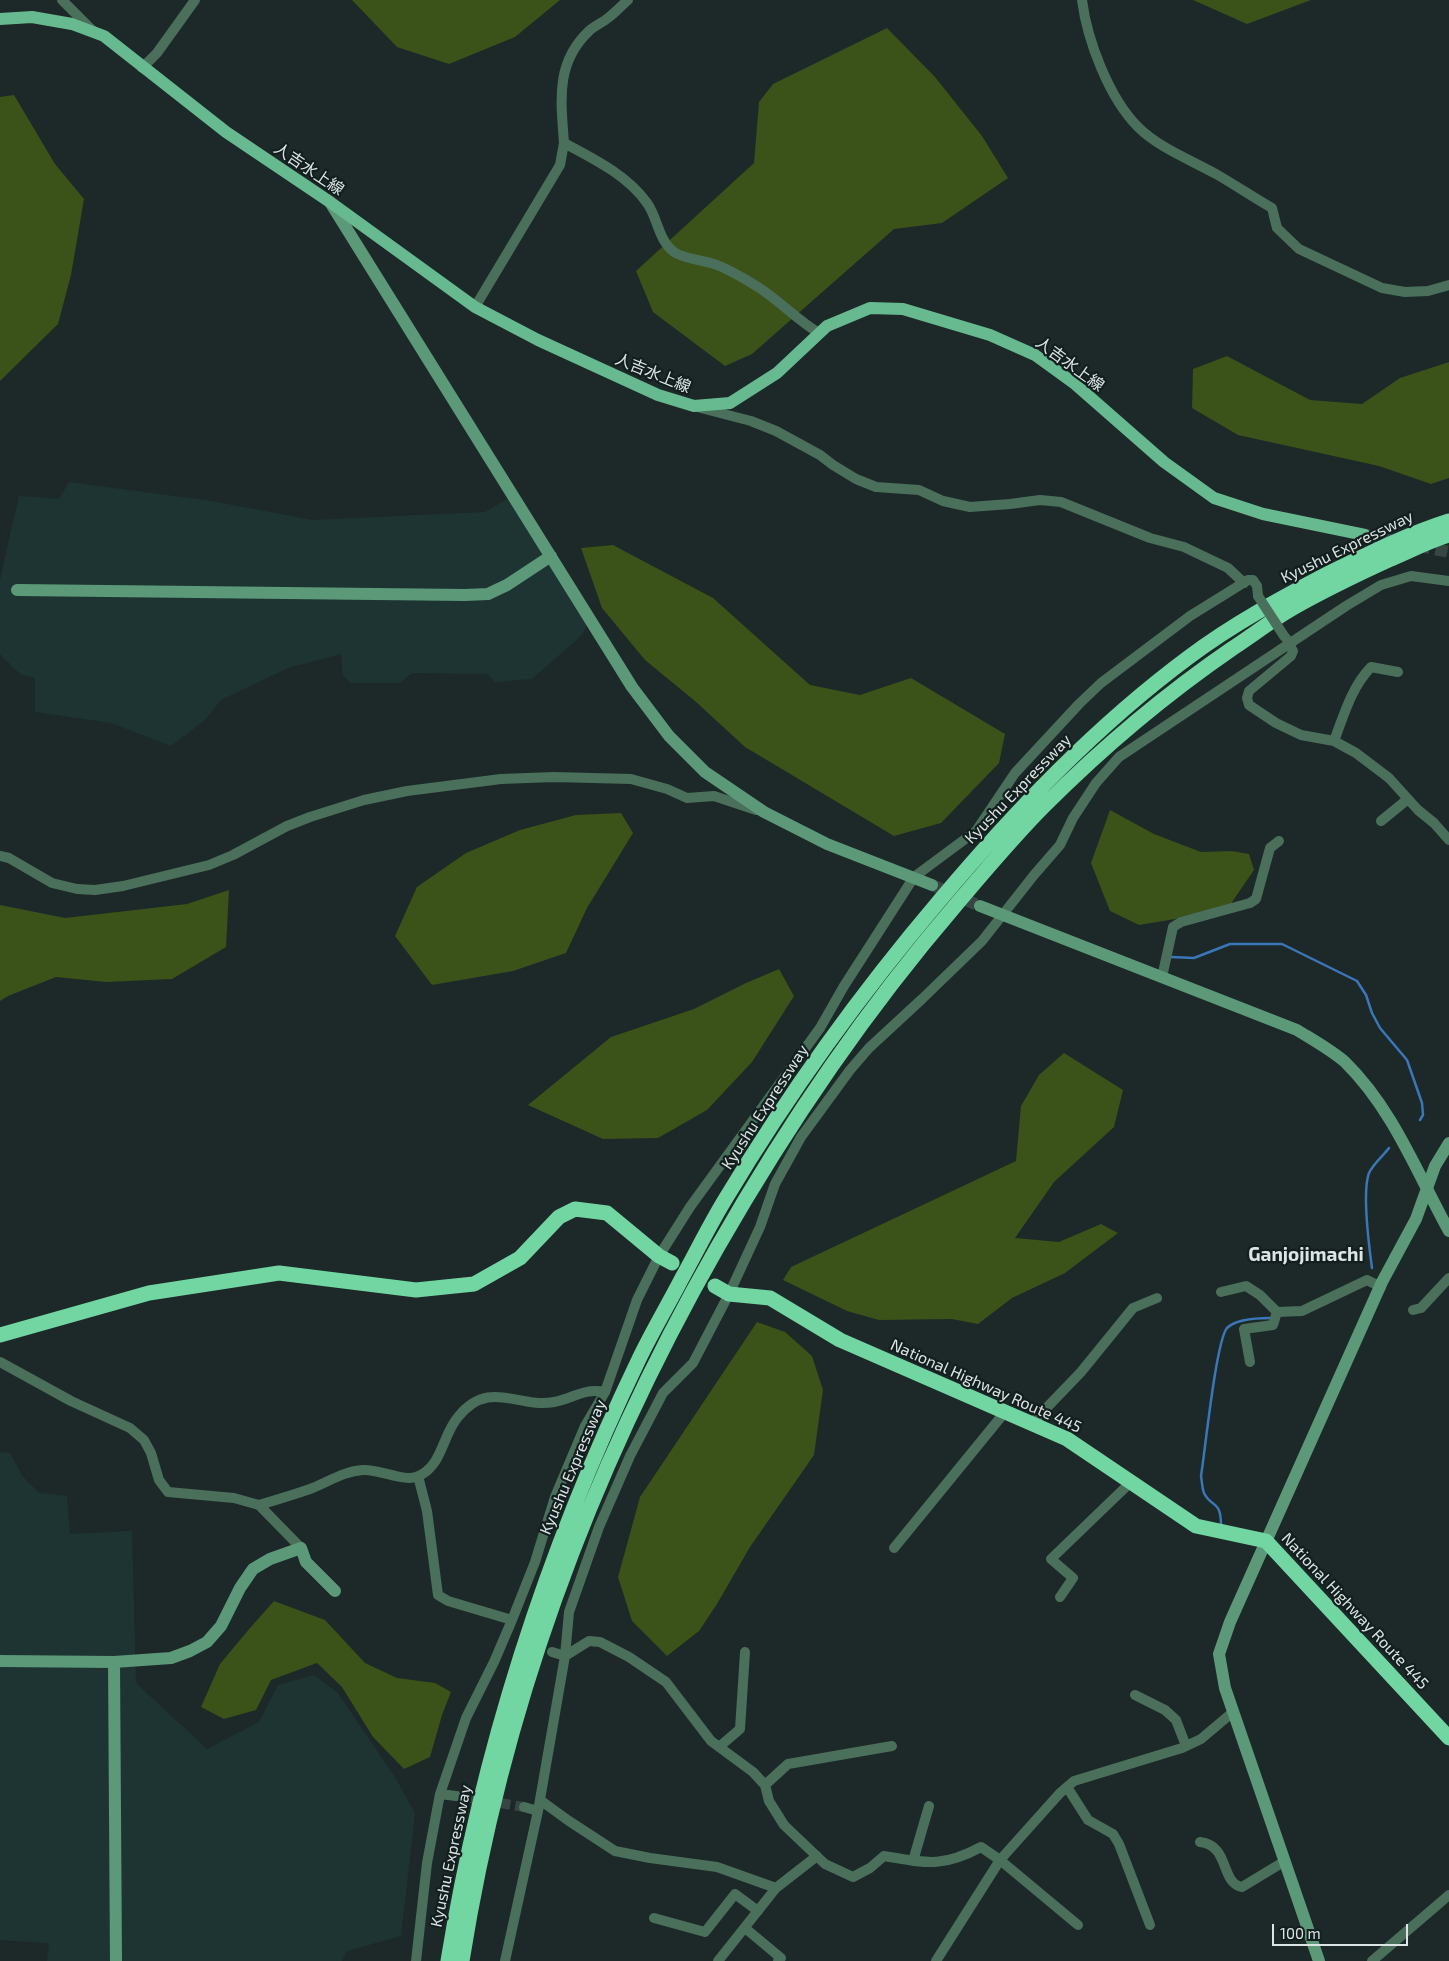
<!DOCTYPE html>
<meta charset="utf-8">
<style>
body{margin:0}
#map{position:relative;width:1449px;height:1961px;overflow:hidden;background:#1c2928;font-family:"Exo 2",sans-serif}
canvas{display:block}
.scale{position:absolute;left:1272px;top:1924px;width:136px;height:22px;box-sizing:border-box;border:2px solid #dce5e4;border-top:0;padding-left:6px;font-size:15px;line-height:18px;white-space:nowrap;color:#dce5e4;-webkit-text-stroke:4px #121f1e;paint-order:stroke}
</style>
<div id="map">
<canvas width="1449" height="1961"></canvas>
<div class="scale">100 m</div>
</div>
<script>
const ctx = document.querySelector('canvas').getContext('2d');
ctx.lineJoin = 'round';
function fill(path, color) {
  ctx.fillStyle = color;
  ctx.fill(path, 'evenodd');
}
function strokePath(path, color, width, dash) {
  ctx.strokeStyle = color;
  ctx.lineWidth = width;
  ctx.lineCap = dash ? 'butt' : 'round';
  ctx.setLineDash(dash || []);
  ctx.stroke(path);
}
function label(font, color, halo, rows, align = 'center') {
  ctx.font = font + ' "Exo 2","Noto Sans JP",sans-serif';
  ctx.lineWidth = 4.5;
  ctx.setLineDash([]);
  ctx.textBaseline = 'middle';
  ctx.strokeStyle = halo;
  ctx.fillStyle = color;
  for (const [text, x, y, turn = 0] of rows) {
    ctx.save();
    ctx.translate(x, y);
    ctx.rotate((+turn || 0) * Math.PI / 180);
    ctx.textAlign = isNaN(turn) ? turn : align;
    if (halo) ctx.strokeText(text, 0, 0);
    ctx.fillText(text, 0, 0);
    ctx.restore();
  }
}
const built = new Path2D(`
 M 69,482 L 212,501 L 312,520 L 485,512 L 509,498 L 587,625 L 582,635 L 532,679 L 495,682 L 487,674 L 412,673 L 400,683 L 350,683 L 343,675 L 341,654 L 288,668 L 221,700 L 205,720 L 171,746 L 111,723 L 35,712 L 35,678 L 20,674 L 0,654 L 0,580 L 19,496 L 59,499 Z
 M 0,1452 L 10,1453 L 23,1477 L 39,1493 L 67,1496 L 70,1534 L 132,1531 L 136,1683 L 207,1749 L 259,1722 L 278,1685 L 314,1675 L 337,1692 L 395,1777 L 415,1813 L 401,1936 L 347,1951 L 342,1961 L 47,1961 L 49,1943 L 0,1940 Z`);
const green = new Path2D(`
 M 352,0 L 560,0 L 515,37 L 449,64 L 397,47 Z
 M 1193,0 L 1311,0 L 1247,24 Z
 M 887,28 L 935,77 L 982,136 L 1008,178 L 942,223 L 894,229 L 752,354 L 725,366 L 653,312 L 636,271 L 754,163 L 759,102 L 773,84 Z
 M 14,95 L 55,164 L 84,199 L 71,275 L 58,324 L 0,381 L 0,97 Z
 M 1227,356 L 1310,400 L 1362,404 L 1400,378 L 1449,362 L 1449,478 L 1431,484 L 1379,466 L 1238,435 L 1192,408 L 1193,369 Z
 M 613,545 L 713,598 L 810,685 L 860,695 L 911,678 L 1005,734 L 999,763 L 941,823 L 894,836 L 745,747 L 695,701 L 645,660 L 602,608 L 581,548 Z
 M 1110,810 L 1154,834 L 1201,852 L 1231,851 L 1249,854 L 1254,870 L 1230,905 L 1175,919 L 1139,925 L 1110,911 L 1091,863 Z
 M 621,813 L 633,833 L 587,908 L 566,953 L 513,971 L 432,985 L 395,936 L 417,887 L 466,853 L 520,830 L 576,815 Z
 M 229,890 L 226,947 L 172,979 L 106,982 L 56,977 L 8,996 L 0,1001 L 0,905 L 65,918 L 187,904 Z
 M 779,969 L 794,996 L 752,1062 L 707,1110 L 658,1138 L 603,1139 L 528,1105 L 611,1037 L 694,1009 L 746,983 Z
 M 1064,1053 L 1123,1090 L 1114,1127 L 1054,1182 L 1015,1238 L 1059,1242 L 1101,1224 L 1118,1233 L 1065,1273 L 1012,1298 L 978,1324 L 952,1319 L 879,1320 L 847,1311 L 783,1280 L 791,1267 L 1016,1161 L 1021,1106 L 1039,1075 Z
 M 757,1322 L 785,1332 L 812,1356 L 823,1390 L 814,1455 L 750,1547 L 717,1604 L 699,1631 L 667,1656 L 632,1621 L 618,1577 L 640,1497 Z
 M 274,1601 L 325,1620 L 365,1663 L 397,1678 L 435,1683 L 451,1692 L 442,1715 L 430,1757 L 404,1769 L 373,1737 L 342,1687 L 317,1663 L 271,1680 L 256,1710 L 224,1719 L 201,1707 L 220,1664 L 250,1628 Z`);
const stream = new Path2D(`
 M 1171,957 L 1194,958 L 1230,944 L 1282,944 L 1357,981 L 1366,995 L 1372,1013 L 1380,1028 L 1407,1060 L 1422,1103 L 1423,1115 L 1420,1120
 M 1372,1268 C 1369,1246 1362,1192 1369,1173 C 1373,1164 1383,1156 1389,1148
 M 1221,1525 C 1221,1499 1211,1508 1204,1493 C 1202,1488 1202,1481 1201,1476 C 1205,1452 1216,1341 1227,1328 C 1236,1319 1260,1318 1271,1318`);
const streetTunnel = new Path2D(`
 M 456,1796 L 524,1807`);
const secondaryTunnel = new Path2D(`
 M 932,885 L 980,906`);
const primaryTunnel = new Path2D(`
 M 1365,535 L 1449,552`);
const street = new Path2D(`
 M 62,0 L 93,31
 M 1082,0 C 1087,40 1109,98 1138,127 C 1159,148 1191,160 1216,174 C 1235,185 1253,197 1272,208 L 1277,228 L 1299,249 L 1382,288 L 1405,292 L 1428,291 L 1449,285
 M 142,68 L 157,53 L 195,0
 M 564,143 C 561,101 555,63 589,31 C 594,26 602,23 608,18 C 615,13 621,6 628,0
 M 475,307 L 560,165 L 564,143 C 594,159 627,175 647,203 C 658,218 658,240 674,252 C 684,259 702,260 714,264 C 729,269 745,279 758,287 C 780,301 797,320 819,333
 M 697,407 L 751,421 L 776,431 L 820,455 L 833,465 L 856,479 L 876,487 L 919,490 L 943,501 L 970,507 L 1010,504 L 1040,500 L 1061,502 L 1150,538 L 1184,547 L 1228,568 L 1244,583
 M 1286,638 L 1293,651 L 1291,656 L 1249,691 L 1247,698 L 1249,705 L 1276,723 L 1301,735 L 1334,741 L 1356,753 L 1389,778 L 1418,810 L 1434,823 L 1449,840
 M 1334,741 C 1344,715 1351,688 1371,667 L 1398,672
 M 1381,821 L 1408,799
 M 0,856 L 9,858 L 52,883 L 77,889 L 95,890 L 123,886 L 209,865 L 233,855 L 287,826 L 310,817 L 364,800 L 407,791 L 501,779 L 554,777 L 631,779 L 667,789 L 687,798 L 714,796 L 756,810
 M 1162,977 L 1173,927 L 1181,922 L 1250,903 L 1256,899 L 1270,848 L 1279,841
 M 1221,1292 L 1246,1286 L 1260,1295 L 1277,1312 L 1302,1311 L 1367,1280 L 1381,1287
 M 1413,1310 L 1421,1308 L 1449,1278
 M 0,1362 L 71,1401 L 130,1428 L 144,1440 L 151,1453 L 159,1480 L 168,1492 L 234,1498 L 259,1505 L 301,1548
 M 1250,1362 L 1244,1329 L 1273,1325 L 1277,1312
 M 1032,1423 L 1081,1372 L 1133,1308 L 1157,1298
 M 418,1476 L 427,1511 L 438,1595 L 448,1601 L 512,1620
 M 259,1505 C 276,1500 293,1495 310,1489 C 328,1482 344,1471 363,1470 C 380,1469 405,1483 419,1476 C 443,1464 442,1436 458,1417 C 489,1378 519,1409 554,1402 C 575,1398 582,1388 605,1392
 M 894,1548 L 1005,1412
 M 1060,1597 L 1073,1578 L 1051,1559 L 1132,1481
 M 552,1652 L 565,1656 L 589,1641 L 600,1642 L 629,1657 L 666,1682 L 711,1741 L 753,1772 L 765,1785 L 769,1801 L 784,1825 L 825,1864 L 853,1877 L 870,1868 L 884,1856 C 926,1863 942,1868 981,1847 L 1000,1860 L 1078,1925
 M 1135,1695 L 1165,1710 L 1176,1720 L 1186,1746
 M 719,1747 L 740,1729 L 745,1652
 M 765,1785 L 788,1764 L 892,1746
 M 1067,1787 L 1088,1820 L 1113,1834 L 1119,1844 L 1150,1925
 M 440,1794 L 456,1796
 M 540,1800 L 569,1821 L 615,1851 L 650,1858 L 717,1867 L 776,1888 L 817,1856
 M 524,1807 L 538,1811
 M 1200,1842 C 1230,1845 1220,1883 1242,1887 L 1285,1861
 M 913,1861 L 929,1806
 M 654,1918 L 705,1932 L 735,1894 L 758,1911
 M 745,1928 L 781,1958 L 778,1961
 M 416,1961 L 427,1863 L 440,1794 L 466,1718 L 494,1662 L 512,1620 L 535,1562 L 555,1497 L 585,1426 L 605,1392 L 637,1300 L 659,1256 L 690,1207 L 820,1028 L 844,986 L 914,877 L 976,831 L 1015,773 L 1079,704 L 1101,683 L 1190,616 L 1248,580 L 1253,580 L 1257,586 L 1258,596
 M 505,1961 L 538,1811 L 565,1656 L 569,1612 L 599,1527 L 630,1456 L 663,1393 L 693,1363 L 729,1294 L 760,1227 L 775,1184 L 801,1137 L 850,1070 L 869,1048 L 922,999 L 982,941 L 1034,875 L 1060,845 L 1073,818 L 1096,783 L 1119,757 L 1346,606 L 1381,585 L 1411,576 L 1449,581
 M 718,1961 L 776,1888
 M 936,1961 L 1000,1860 L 1060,1793 L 1074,1781 L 1182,1748 L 1201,1739 L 1233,1712
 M 1372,1961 L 1449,1895`);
const secondary = new Path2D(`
 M 330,202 L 632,687 L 669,736 L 705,772 L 764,812 L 827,844 L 932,885
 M 17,590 L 465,595 L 488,594 L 507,585 L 551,556
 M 980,906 L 1297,1030 C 1313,1040 1331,1050 1345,1062 C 1393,1109 1417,1173 1449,1231
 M 0,1661 L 114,1662 L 171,1658 L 190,1651 L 207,1642 L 221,1626 L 240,1588 L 253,1569 L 270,1559 L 301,1548 L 306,1562 L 335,1591
 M 114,1662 L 116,1961
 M 1319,1961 L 1225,1688 L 1219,1654 L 1230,1622 L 1382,1282 L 1416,1219 L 1435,1166 L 1449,1143`);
const primary = new Path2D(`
 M 0,19 L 32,17 L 72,24 L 104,36 L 226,132 L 330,202 L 475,307 L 538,340 L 658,395 L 694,406 L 730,403 L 777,373 L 827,326 L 870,308 L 903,309 L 990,335 L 1035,355 L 1075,384 L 1164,462 L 1214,498 L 1263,514 L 1365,535`);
const highway = new Path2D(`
 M 715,1286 L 729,1294 L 770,1298 L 840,1340 L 1067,1439 L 1196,1526 L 1266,1541 L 1449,1738
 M 0,1335 L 149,1293 L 279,1273 L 416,1290 L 474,1284 L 520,1258 L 559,1217 L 575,1209 L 607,1213 L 659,1256 L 672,1263
 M 448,1961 C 482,1752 547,1550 639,1359 C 652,1332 668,1305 682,1278 C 697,1251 710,1224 726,1198 C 789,1093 861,993 940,900 C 1015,811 1096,726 1189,657 C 1233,624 1283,597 1331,572 C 1370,553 1408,534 1449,521
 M 462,1961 C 502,1709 591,1469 717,1248 C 786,1127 864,1012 955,906 C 984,872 1013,837 1045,805 C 1103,747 1166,694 1233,648 C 1253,635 1272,620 1293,608 C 1325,590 1358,574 1391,559 C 1410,551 1429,541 1449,535`);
const streetBridge = new Path2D(`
 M 1258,596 L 1284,636`);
const streetNames = [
 ["人吉水上線",309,169,34],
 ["人吉水上線",1070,364,36],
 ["人吉水上線",653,373,22],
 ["Kyushu Expressway",1347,547,-26],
 ["Kyushu Expressway",1018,789,-46],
 ["Kyushu Expressway",765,1107,-57],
 ["National Highway Route 445",986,1386,24],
 ["Kyushu Expressway",573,1467,-67],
 ["National Highway Route 445",1355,1611,47],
 ["Kyushu Expressway",451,1856,-78]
];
const quarterNames = [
 ["Ganjojimachi",1306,1255]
];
fill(built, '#1e3433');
fill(green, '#3b5219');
strokePath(stream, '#3b76b8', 2.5);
strokePath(streetTunnel, '#394544', 10, [10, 5]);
strokePath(secondaryTunnel, '#394544', 12, [12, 6]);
strokePath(primaryTunnel, '#394544', 12, [12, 6]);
strokePath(street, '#4a6f5b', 10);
strokePath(secondary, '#5b9978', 12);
strokePath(primary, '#67b98f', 12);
strokePath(highway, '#72d6a3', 15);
strokePath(streetBridge, '#4a6f5b', 10);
label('16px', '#dce5e4', '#121f1e', streetNames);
label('bold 19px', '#dce5e4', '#121f1e', quarterNames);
</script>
